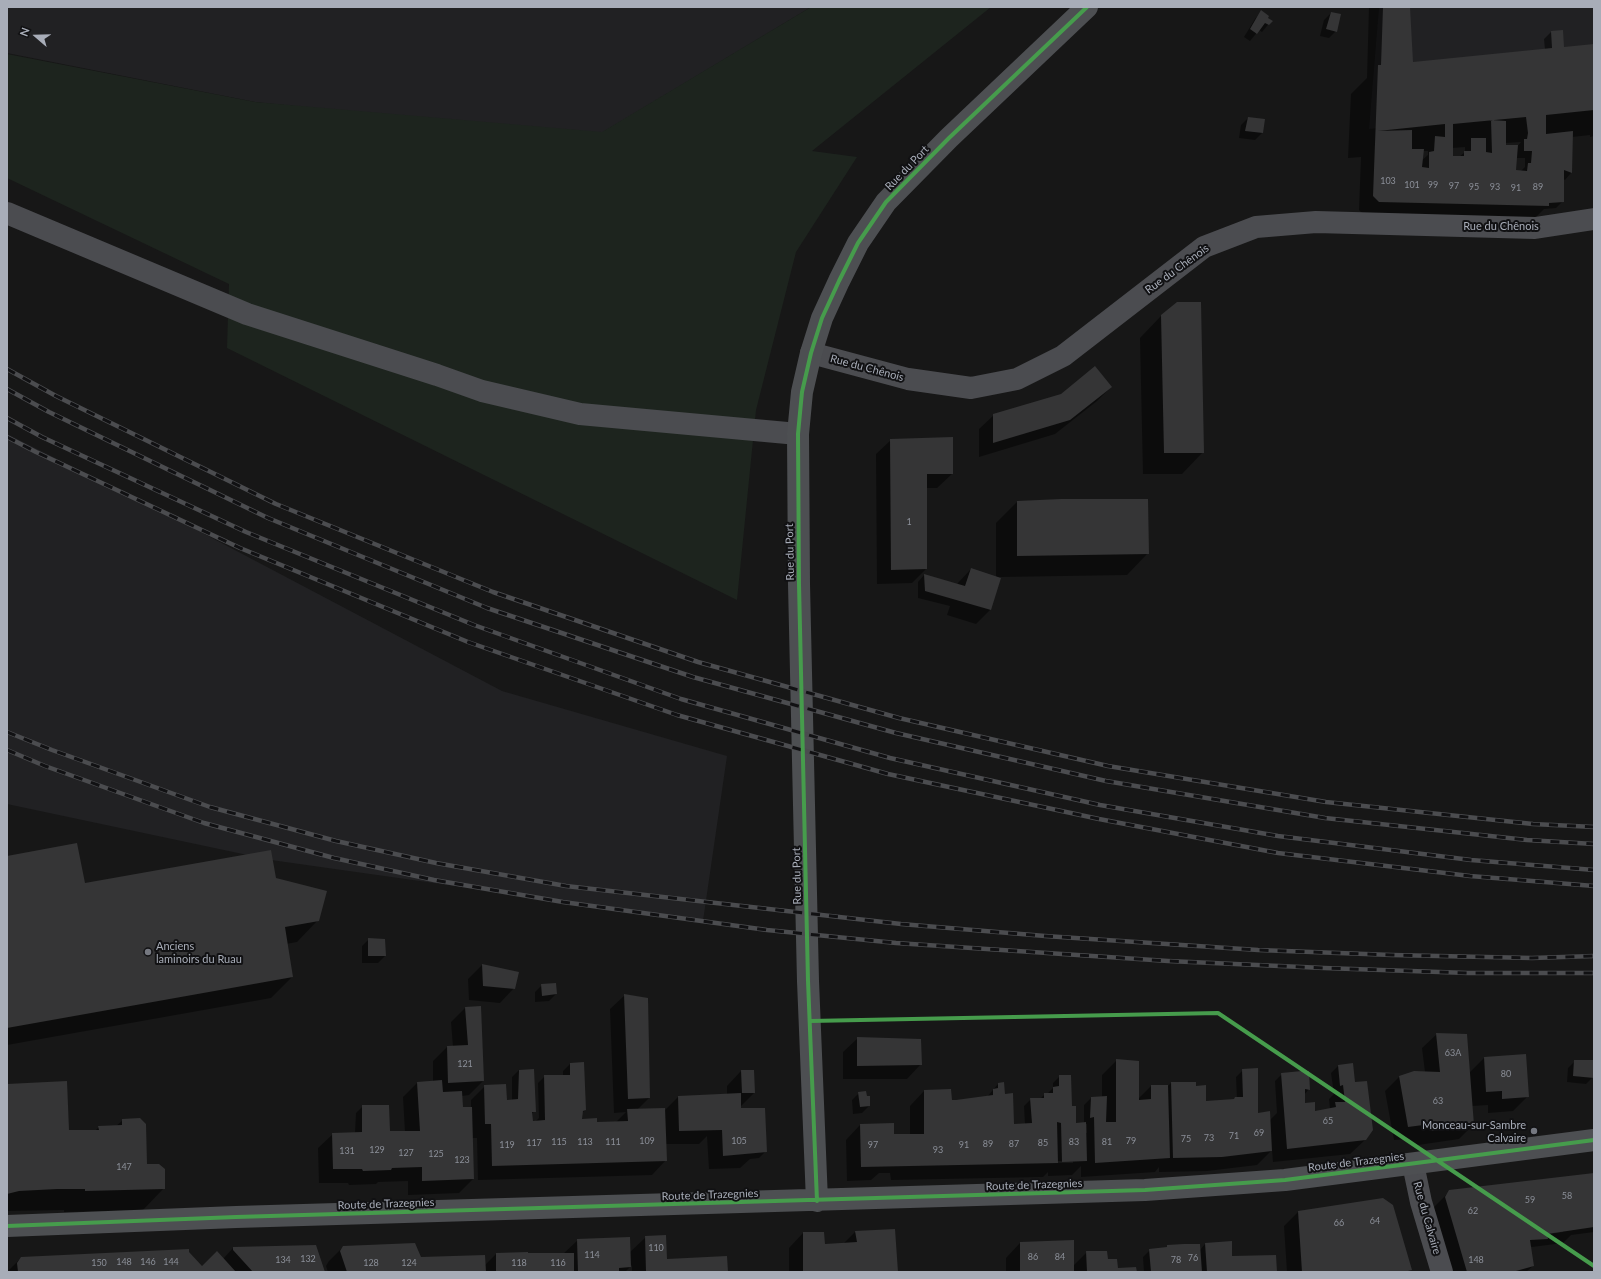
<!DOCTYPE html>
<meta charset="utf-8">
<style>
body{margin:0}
#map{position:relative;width:1601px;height:1279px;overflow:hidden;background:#171717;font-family:Lato,sans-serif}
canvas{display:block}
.frame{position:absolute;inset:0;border:8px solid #a8adb8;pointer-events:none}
.north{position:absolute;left:16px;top:16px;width:40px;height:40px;-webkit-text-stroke:3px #111113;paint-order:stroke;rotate:290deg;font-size:11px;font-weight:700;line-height:16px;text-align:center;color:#a8adb8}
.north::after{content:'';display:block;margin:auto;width:14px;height:18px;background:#a8adb8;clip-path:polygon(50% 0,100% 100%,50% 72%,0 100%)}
</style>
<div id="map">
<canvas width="1601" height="1279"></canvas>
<div class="frame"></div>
<div class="north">N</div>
</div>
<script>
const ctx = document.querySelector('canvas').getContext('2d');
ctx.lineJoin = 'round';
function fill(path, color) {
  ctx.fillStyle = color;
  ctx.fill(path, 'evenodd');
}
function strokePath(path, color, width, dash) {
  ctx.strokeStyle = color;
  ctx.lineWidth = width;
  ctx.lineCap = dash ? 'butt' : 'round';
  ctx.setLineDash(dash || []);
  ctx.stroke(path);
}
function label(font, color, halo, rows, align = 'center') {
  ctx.font = font + ' Lato,sans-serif';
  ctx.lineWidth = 4;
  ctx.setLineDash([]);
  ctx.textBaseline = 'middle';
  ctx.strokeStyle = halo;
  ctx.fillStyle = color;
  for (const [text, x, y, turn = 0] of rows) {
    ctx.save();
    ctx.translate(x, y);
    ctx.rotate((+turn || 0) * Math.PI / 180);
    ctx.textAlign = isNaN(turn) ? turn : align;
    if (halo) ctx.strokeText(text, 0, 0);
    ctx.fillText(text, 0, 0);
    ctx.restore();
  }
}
const built = new Path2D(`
 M 7,7 L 811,7 L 595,137 L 255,102 L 7,53 Z
 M 1379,7 L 1594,7 L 1594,107 L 1369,129 Z
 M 7,434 L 159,510 L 502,691 L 727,756 L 703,921 L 271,860 L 7,804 Z`);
const green = new Path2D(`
 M 811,7 L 991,7 L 812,151 L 857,157 L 796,252 L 756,410 L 737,600 L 227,348 L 229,284 L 7,178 L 7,54 L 255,102 L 602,132 Z`);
const shadow = new Path2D(`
 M 1369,7 L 1409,7 L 1410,63 L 1545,50 L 1544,39 L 1551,32 L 1560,49 L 1594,46 L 1594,136 L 1590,137 L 1590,135 L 1572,137 L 1571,173 L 1565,180 L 1563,179 L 1563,201 L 1556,208 L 1544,209 L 1533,220 L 1365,216 L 1359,210 L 1361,157 L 1348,158 L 1351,94 L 1367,78 ZM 1521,142 L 1516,148 L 1505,146 L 1505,143 ZM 1465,147 L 1465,152 L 1459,157 L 1452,157 L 1452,148 ZM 1422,151 L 1428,151 L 1428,155 L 1421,161 ZM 1516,158 L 1525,158 L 1525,167 L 1521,171 L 1515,171 Z
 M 1261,12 L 1266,18 L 1271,21 L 1262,32 L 1259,30 L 1250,41 L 1244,37 L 1255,19 Z
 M 1331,13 L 1336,31 L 1329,38 L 1320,36 L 1324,20 Z
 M 1248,118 L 1262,133 L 1255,140 L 1239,138 L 1241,125 Z
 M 1161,316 L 1203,452 L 1182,474 L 1143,474 L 1140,338 Z
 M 1111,387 L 1097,401 L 1055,434 L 979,457 L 979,429 L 994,415 L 1062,395 Z
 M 891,440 L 952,474 L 937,488 L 926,488 L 926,569 L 912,583 L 877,584 L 876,454 Z
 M 1017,502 L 1148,553 L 1127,575 L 1000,577 L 990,610 L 976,624 L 947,615 L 950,606 L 918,598 L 918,582 L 924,575 L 957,584 L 971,569 L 996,577 L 996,523 Z
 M 7,857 L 84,884 L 275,878 L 318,920 L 297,942 L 286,944 L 292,977 L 271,998 L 7,1045 Z
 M 369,939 L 385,956 L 378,963 L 362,963 L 362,946 Z
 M 482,965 L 514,988 L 500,1003 L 469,1000 L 468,979 Z
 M 542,985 L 556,994 L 549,1001 L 535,1002 L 535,992 Z
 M 625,995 L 649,1098 L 637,1110 L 664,1111 L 678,1097 L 727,1094 L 727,1086 L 741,1071 L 754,1093 L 740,1107 L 766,1151 L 759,1158 L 750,1159 L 740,1168 L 709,1169 L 707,1136 L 699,1144 L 665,1144 L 666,1160 L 652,1175 L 478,1180 L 477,1138 L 472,1138 L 473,1179 L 459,1193 L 408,1195 L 408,1181 L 378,1182 L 376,1184 L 349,1185 L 348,1183 L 319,1183 L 318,1148 L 333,1134 L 355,1133 L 356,1113 L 363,1106 L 389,1132 L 405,1132 L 403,1097 L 417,1083 L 433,1082 L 433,1061 L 447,1047 L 453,1047 L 451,1022 L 465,1008 L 483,1081 L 469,1095 L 462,1096 L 462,1108 L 471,1108 L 471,1100 L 485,1086 L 506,1101 L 512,1101 L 512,1077 L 519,1070 L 535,1111 L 531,1114 L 532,1122 L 535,1122 L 539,1118 L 538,1083 L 545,1076 L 563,1076 L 563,1071 L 570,1064 L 585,1110 L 582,1113 L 580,1120 L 596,1123 L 616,1122 L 626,1112 L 614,1113 L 610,1009 Z
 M 1437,1034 L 1469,1073 L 1484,1058 L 1528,1096 L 1513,1111 L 1488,1113 L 1488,1105 L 1472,1106 L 1473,1125 L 1459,1139 L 1418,1145 L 1409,1139 L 1394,1140 L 1385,1091 L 1399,1077 L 1425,1072 L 1422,1048 Z
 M 858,1038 L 921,1064 L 907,1079 L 843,1079 L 843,1052 Z
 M 1117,1060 L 1138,1099 L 1151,1086 L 1167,1087 L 1171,1083 L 1195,1087 L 1205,1102 L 1237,1099 L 1236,1077 L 1243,1070 L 1257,1114 L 1269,1121 L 1277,1113 L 1275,1081 L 1282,1074 L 1309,1089 L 1304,1095 L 1304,1102 L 1314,1112 L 1330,1109 L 1329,1099 L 1334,1094 L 1331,1073 L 1338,1066 L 1354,1082 L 1365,1140 L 1350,1154 L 1273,1162 L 1272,1150 L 1257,1165 L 1207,1171 L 1159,1172 L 1159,1167 L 1155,1172 L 1081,1177 L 1081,1166 L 1072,1175 L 1048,1176 L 1048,1172 L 1043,1177 L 891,1180 L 890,1173 L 879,1173 L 871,1180 L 847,1181 L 846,1140 L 860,1125 L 886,1125 L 893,1135 L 910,1135 L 910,1106 L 924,1091 L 950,1090 L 950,1103 L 987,1097 L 998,1084 L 1005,1095 L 1013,1124 L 1025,1124 L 1024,1106 L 1031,1099 L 1040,1099 L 1045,1094 L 1047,1094 L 1053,1088 L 1053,1083 L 1060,1076 L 1076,1124 L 1084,1124 L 1084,1105 L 1091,1098 L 1102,1097 L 1102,1075 ZM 1085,1124 L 1087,1124 L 1087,1133 L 1085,1133 ZM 1057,1161 L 1073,1161 L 1073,1163 L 1057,1163 Z
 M 1575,1061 L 1593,1077 L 1586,1084 L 1567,1082 L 1568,1068 Z
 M 7,1084 L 68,1131 L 95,1131 L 99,1127 L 116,1126 L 123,1120 L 146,1165 L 164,1188 L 143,1210 L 64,1212 L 64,1210 L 7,1211 Z
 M 859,1093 L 869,1106 L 862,1113 L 853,1114 L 852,1100 Z
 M 1594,1174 L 1594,1232 L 1571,1235 L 1563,1243 L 1532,1247 L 1530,1246 L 1533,1266 L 1526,1272 L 1449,1272 L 1431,1212 L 1435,1206 L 1450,1191 ZM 1563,1230 L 1563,1232 L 1542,1235 L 1542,1233 Z
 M 1383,1199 L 1411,1270 L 1408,1272 L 1287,1272 L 1284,1226 L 1298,1212 Z
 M 855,1232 L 897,1272 L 789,1272 L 789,1248 L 803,1233 L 824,1245 L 843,1244 Z
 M 646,1237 L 666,1260 L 727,1272 L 632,1272 L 632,1265 L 625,1272 L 328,1272 L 326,1266 L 329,1261 L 343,1247 L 420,1258 L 485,1265 L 496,1254 L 563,1254 L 578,1240 L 629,1253 Z
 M 1020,1243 L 1073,1266 L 1087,1252 L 1107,1260 L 1117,1269 L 1135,1272 L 1006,1272 L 1006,1258 Z
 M 1205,1244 L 1231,1257 L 1276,1272 L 1144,1272 L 1143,1257 L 1150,1250 L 1165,1249 L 1168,1246 L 1200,1250 Z
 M 315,1246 L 324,1272 L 7,1272 L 21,1258 L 187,1252 L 202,1267 L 223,1259 L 233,1248 Z`);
const building = new Path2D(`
 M 1383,7 L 1410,7 L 1413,62 L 1552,48 L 1551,31 L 1563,30 L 1564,47 L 1594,44 L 1594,110 L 1546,115 L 1546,134 L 1573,131 L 1572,173 L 1564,170 L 1564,202 L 1549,203 L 1549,206 L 1379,202 L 1373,196 L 1378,65 L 1381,65 ZM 1526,117 L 1528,133 L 1527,139 L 1524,139 L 1524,151 L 1532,151 L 1531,163 L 1528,163 L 1527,171 L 1516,170 L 1518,145 L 1506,145 L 1506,121 L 1491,120 L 1492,153 L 1486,152 L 1486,138 L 1471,138 L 1471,151 L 1464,151 L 1464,156 L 1453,156 L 1453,124 ZM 1445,124 L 1445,137 L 1435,136 L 1434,151 L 1429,152 L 1429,168 L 1422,167 L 1424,149 L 1412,149 L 1412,130 L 1378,131 Z
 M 1261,10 L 1269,16 L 1268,18 L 1273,21 L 1269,25 L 1265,23 L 1257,34 L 1250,29 Z
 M 1331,12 L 1341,14 L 1337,32 L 1326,29 Z
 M 1248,117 L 1265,119 L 1263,133 L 1245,131 Z
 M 1177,302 L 1201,302 L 1204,453 L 1164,453 L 1161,315 Z
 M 1095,366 L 1112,387 L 1070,420 L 993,443 L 993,414 L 1061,394 Z
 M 953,437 L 953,474 L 927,474 L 927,569 L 891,570 L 890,439 Z
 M 1061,499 L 1148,499 L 1149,554 L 1017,556 L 1017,501 Z
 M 971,568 L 1001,578 L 991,610 L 925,591 L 924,574 L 965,586 Z
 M 77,843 L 85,883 L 271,850 L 276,878 L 327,891 L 319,921 L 285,927 L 293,977 L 7,1028 L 7,856 Z
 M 368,938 L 385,939 L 386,956 L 368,956 Z
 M 482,964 L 519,972 L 515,989 L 483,986 Z
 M 556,983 L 557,994 L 542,996 L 541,984 Z
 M 624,994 L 648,998 L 650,1098 L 628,1099 Z
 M 481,1006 L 484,1081 L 448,1083 L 447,1046 L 468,1045 L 465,1007 Z
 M 1436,1033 L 1467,1034 L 1474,1125 L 1432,1131 L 1423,1125 L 1408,1127 L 1399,1076 L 1414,1071 L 1440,1072 Z
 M 857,1037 L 921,1039 L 922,1065 L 857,1066 Z
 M 1526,1054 L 1529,1097 L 1502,1099 L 1502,1091 L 1486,1092 L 1484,1057 Z
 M 1116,1059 L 1139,1061 L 1139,1100 L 1151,1099 L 1151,1085 L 1168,1085 L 1170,1158 L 1095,1163 L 1094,1117 L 1090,1118 L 1091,1097 L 1107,1096 L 1106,1122 L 1116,1122 Z
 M 1574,1060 L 1594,1060 L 1594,1078 L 1573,1076 Z
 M 584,1062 L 586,1110 L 583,1111 L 582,1119 L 597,1118 L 597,1122 L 628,1121 L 627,1109 L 665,1108 L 667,1161 L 492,1166 L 491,1124 L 485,1124 L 484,1085 L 506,1084 L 507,1100 L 518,1099 L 519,1070 L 534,1069 L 536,1112 L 532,1112 L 533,1121 L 545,1120 L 544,1075 L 570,1075 L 570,1063 Z
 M 1353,1063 L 1355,1082 L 1367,1081 L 1373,1130 L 1366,1140 L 1287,1149 L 1281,1073 L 1302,1071 L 1309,1071 L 1310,1090 L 1305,1089 L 1305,1103 L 1315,1102 L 1315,1111 L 1336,1107 L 1335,1102 L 1345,1102 L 1343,1085 L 1340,1086 L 1338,1065 Z
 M 1258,1068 L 1258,1113 L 1270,1111 L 1272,1151 L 1222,1157 L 1173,1158 L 1171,1082 L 1196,1082 L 1196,1086 L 1206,1085 L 1206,1101 L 1234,1099 L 1235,1097 L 1243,1097 L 1242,1069 Z
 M 741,1070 L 754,1070 L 755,1093 L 742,1093 Z
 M 1059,1075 L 1071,1075 L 1072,1106 L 1076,1106 L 1076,1123 L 1086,1122 L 1087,1161 L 1062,1162 L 1061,1123 L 1057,1122 L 1058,1163 L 861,1167 L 860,1124 L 894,1123 L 894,1134 L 924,1134 L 924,1090 L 951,1089 L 952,1100 L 956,1100 L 993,1095 L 993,1089 L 998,1088 L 998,1083 L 1004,1082 L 1005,1094 L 1013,1093 L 1014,1124 L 1032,1123 L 1030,1098 L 1044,1098 L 1044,1093 L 1053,1093 L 1053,1087 L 1059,1086 Z
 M 442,1080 L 443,1092 L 462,1091 L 463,1107 L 472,1107 L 474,1179 L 422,1181 L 422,1167 L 392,1168 L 391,1170 L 363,1171 L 362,1169 L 333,1169 L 332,1133 L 362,1132 L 362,1105 L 389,1105 L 390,1131 L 420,1131 L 417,1082 Z
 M 67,1081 L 69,1130 L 99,1130 L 98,1126 L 122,1125 L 122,1119 L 140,1118 L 146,1124 L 147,1164 L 159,1164 L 165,1169 L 165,1189 L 85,1191 L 85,1189 L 57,1189 L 19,1191 L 7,1194 L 7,1084 Z
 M 866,1091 L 867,1096 L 870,1096 L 870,1106 L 860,1107 L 858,1092 Z
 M 741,1093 L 741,1108 L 765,1108 L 767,1152 L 723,1156 L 722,1130 L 679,1131 L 678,1096 Z
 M 1594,1173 L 1594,1227 L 1547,1234 L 1548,1239 L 1530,1240 L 1534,1266 L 1516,1271 L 1516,1272 L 1467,1272 L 1445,1197 L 1449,1190 Z
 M 1383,1198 L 1393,1205 L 1412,1270 L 1404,1272 L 1302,1272 L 1298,1211 Z
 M 895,1229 L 898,1272 L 803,1272 L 803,1232 L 824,1232 L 825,1244 L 857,1242 L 855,1231 Z
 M 666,1235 L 667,1259 L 727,1256 L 728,1272 L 646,1272 L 645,1236 Z
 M 630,1237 L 631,1267 L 619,1268 L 619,1272 L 578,1272 L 577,1239 Z
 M 1074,1240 L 1074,1272 L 1020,1272 L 1020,1242 Z
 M 1232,1241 L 1232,1256 L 1276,1255 L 1277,1272 L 1207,1272 L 1205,1243 Z
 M 415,1243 L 421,1257 L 485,1255 L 486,1272 L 347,1272 L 340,1251 L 343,1246 Z
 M 1184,1244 L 1200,1244 L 1202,1272 L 1151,1272 L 1149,1249 L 1167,1247 L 1167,1245 Z
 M 316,1245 L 325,1272 L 253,1272 L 233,1250 L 233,1247 Z
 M 189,1249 L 189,1252 L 202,1266 L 217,1251 L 236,1272 L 18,1272 L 17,1263 L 21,1257 Z
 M 1086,1251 L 1107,1251 L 1108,1259 L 1117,1259 L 1118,1268 L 1136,1267 L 1137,1272 L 1087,1272 Z
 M 528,1252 L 528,1253 L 574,1253 L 574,1272 L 496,1272 L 496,1253 Z`);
const minor = new Path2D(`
 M 7,213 L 247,314 L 437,375 L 482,391 L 580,414 L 798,434
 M 811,353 L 908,379 L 971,388 L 1017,379 L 1063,356 L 1204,247 L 1256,227 L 1316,222 L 1535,228 L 1594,219
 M 1413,1164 L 1421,1202 L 1442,1272`);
const major = new Path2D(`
 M 817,1201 L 808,981 L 799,584 L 798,434 L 802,392 L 811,353 L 822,318 L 839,281 L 858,243 L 886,202 L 949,138 L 1087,7
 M 7,1226 L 236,1217 L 1145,1190 L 1285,1180 L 1594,1140`);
const rail = new Path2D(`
 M 7,369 L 56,396 L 276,504 L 493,592 L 698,662 L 899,718 L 1108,766 L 1326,802 L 1533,824 L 1594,827
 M 7,389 L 49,412 L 268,518 L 487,608 L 693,677 L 896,733 L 1106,781 L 1325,818 L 1527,840 L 1594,844
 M 7,418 L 42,437 L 246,532 L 474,625 L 681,699 L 890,758 L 1100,805 L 1278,836 L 1471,860 L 1594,870
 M 7,437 L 36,452 L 240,548 L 468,642 L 677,715 L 888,774 L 1099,819 L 1278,853 L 1470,876 L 1594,886
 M 7,732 L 52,750 L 210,807 L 336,841 L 436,863 L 566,886 L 901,924 L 1045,936 L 1258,950 L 1392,955 L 1532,958 L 1594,956
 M 7,750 L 45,766 L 204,823 L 334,858 L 434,880 L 563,902 L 767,930 L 896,943 L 1168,961 L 1324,968 L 1468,973 L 1594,973`);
const cycleway = new Path2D(`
 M 810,1021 L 1218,1013 L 1594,1266
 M 817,1201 L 808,981 L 799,584 L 798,434 L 802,392 L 811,353 L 822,318 L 839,281 L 858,243 L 886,202 L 949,138 L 1087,7
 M 7,1226 L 236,1217 L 1145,1190 L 1285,1180 L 1594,1140`);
const markers = [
 [148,952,4,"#757880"],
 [1534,1131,4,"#757880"]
];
const numberNames = [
 ["103",1388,181],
 ["101",1412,185],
 ["99",1433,185],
 ["97",1454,186],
 ["95",1474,187],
 ["93",1495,187],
 ["89",1538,187],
 ["91",1516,188],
 ["1",909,522],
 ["63A",1453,1053],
 ["121",465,1064],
 ["80",1506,1074],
 ["63",1438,1101],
 ["65",1328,1121],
 ["69",1259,1133],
 ["71",1234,1136],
 ["73",1209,1138],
 ["75",1186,1139],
 ["109",647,1141],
 ["105",739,1141],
 ["79",1131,1141],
 ["115",559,1142],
 ["113",585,1142],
 ["111",613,1142],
 ["83",1074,1142],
 ["81",1107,1142],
 ["117",534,1143],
 ["85",1043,1143],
 ["89",988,1144],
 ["87",1014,1144],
 ["119",507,1145],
 ["97",873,1145],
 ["91",964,1145],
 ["129",377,1150],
 ["93",938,1150],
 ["131",347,1151],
 ["127",406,1153],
 ["125",436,1154],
 ["123",462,1160],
 ["147",124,1167],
 ["58",1567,1196],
 ["59",1530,1200],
 ["62",1473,1211],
 ["64",1375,1221],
 ["66",1339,1223],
 ["110",656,1248],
 ["114",592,1255],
 ["86",1033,1257],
 ["84",1060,1257],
 ["76",1193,1258],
 ["132",308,1259],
 ["134",283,1260],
 ["78",1176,1260],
 ["148",1476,1260],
 ["148",124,1262],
 ["146",148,1262],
 ["144",171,1262],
 ["150",99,1263],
 ["128",371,1263],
 ["124",409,1263],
 ["118",519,1263],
 ["116",558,1263]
];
const streetNames = [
 ["Rue du Port",907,168,-46],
 ["Rue du Chênois",1501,226],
 ["Rue du Chênois",1177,269,-36],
 ["Rue du Chênois",867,368,15],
 ["Rue du Port",790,552,-91],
 ["Rue du Port",797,876,-91],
 ["Route de Trazegnies",1356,1162,-7],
 ["Route de Trazegnies",1034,1185,-2],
 ["Route de Trazegnies",710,1195,-2],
 ["Route de Trazegnies",386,1204,-2],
 ["Rue du Calvaire",1427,1218,74]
];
const poiNames = [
 ["Anciens",156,946],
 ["laminoirs du Ruau",156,959],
 ["Monceau-sur-Sambre",1526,1125,"right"],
 ["Calvaire",1526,1138,"right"]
];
fill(built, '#212123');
fill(green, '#1d241e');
fill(shadow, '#0007');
fill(building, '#353536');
strokePath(minor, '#4b4c50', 22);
strokePath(major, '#4d4f52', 22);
strokePath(rail, '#4b4c4f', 4.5);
strokePath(rail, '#111113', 3, [9]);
strokePath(cycleway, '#469c4c', 4);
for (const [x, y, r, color] of markers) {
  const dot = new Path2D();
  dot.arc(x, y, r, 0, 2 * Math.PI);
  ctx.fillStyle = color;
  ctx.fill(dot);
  strokePath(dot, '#111113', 1.5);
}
label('9px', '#8b8f98', null, numberNames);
label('11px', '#a8adb8', '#111113', streetNames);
label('11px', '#a8adb8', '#111113', poiNames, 'left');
</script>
